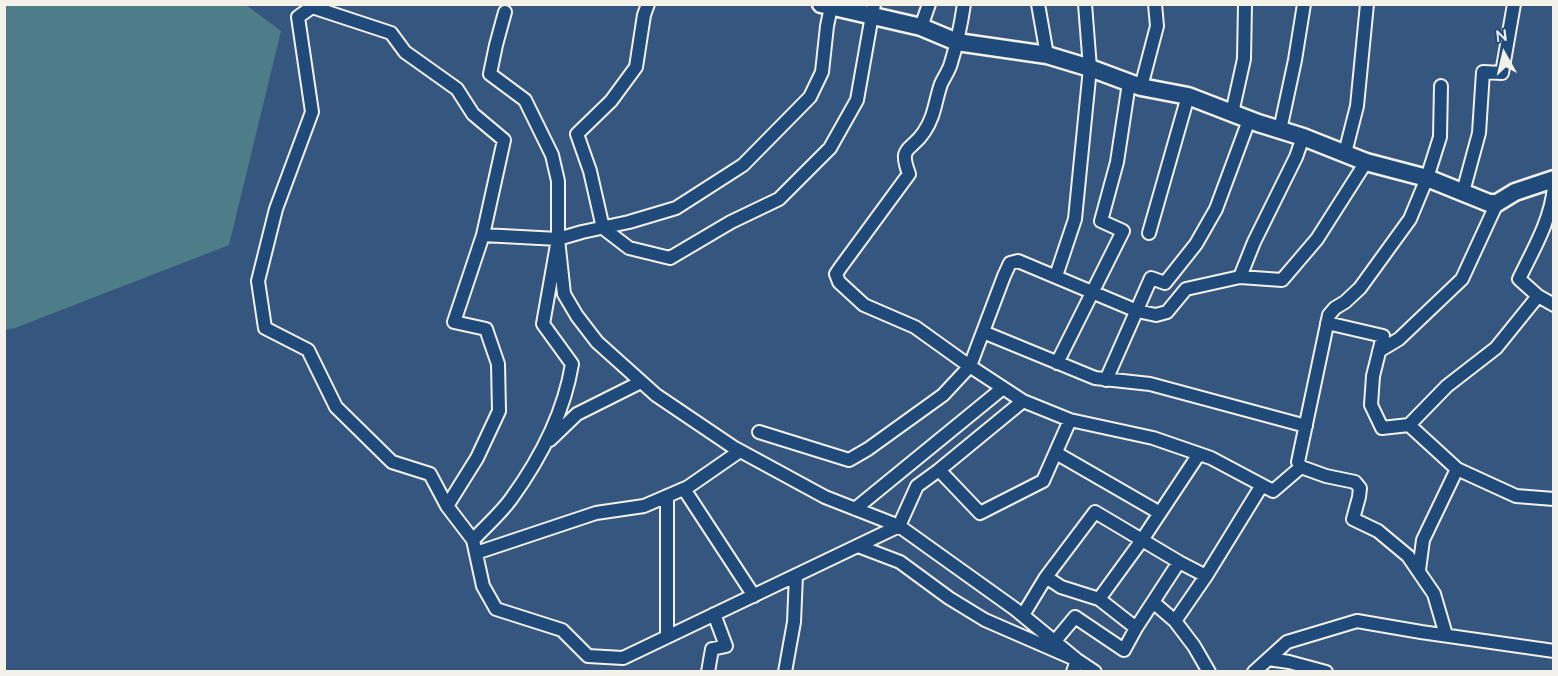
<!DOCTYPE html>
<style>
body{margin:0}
#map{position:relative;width:1558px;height:676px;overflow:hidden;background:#35567e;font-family:"Architects Daughter",sans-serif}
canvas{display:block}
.frame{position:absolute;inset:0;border:6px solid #f4f1e8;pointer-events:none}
.north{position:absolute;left:1474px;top:24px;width:60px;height:60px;-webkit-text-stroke:4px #1f4a7a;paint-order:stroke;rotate:352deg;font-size:16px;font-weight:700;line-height:24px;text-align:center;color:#f4f1e8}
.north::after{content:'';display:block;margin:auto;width:21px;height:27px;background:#f4f1e8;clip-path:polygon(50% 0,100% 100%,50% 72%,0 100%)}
</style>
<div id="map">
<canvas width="1558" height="676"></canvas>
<div class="frame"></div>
<div class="north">N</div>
</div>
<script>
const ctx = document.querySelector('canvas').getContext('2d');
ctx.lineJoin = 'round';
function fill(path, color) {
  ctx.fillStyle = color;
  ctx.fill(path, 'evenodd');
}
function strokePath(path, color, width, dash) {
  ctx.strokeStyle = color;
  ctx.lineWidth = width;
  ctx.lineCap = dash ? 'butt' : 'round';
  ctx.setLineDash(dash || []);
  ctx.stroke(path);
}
const green = new Path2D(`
 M 4,5 L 246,5 L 281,31 L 229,245 L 15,328 L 5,330 Z`);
const street = new Path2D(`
 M 648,4 L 644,15 L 636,67 L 611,101 L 577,134 L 590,171 L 603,228 L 629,248 L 670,258 L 731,222 L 779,199 L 830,148 L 857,100 L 874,4
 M 964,4 C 961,24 957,44 951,63 C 949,71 944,77 941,84 C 935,101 935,116 924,132 C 911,152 898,145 909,174 L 840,268 L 836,274 L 839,282 L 864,305 L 915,327 L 968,365 L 1023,401 L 1070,420 L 1153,438 L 1211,458 L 1273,491 L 1301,467
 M 1038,4 L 1047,55
 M 921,27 L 929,4
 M 1441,86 L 1440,137 L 1427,178 L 1410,219 L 1360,288 L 1345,302 L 1335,308 L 1329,315 L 1298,462 L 1301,467 L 1326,476 L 1355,482 L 1360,488 L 1359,497 L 1353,519 L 1378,531 L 1408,556 L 1434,594 L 1446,635
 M 1141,87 L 1157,26 L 1155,4
 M 1232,113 L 1244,59 L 1245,4
 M 1280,130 L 1295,60 L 1304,4
 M 1345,153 L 1357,106 L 1367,4
 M 1463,192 L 1479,133 L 1483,72 L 1502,73 L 1514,4
 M 1149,233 L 1188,96
 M 558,239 L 582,232 L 629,222 L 676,208 L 743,165 L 810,97 L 822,72 L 827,26 L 831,7
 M 1056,276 L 1075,219 L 1090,68 L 1085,4
 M 1240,277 L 1254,242 L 1296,157 L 1303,137
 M 1538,296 L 1554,305
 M 1327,323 L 1383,336 L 1373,376 L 1371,405 L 1382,428 L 1409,425
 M 983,332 L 1095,378 L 1150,384 L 1306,426
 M 1379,351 L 1399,339 L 1462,279 L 1497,203
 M 1057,363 L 1123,231 L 1101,221 L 1117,162 L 1129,83
 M 1106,380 L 1151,278 L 1165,283 L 1196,244 L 1216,209 L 1249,120
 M 1070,420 L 1043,481 L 980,513 L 939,470 L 917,486 L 899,526 L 623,658 L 588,656 L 562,630 L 496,609 L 483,586 L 473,540 L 447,506 L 430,474 L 392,462 L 336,407 L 308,350 L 265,328 L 258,281 L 276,209 L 312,112 L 298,17 L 312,7 L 391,33 L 405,52 L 457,89 L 473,114 L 504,140 L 483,235 L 558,239 L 564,294 L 577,316 L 597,342 L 656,395 L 733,447 L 825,497 L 899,526 L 1015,609 L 1077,660 L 1095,672
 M 759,432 L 849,460 L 868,449 L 943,395 L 970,366 L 1004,276 L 1010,263 L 1018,261 L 1137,311 L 1156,315 L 1167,312 L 1186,289 L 1240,277 L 1282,280 L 1317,239 L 1366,162
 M 550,440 L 577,414 L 641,382
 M 1056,453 L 1160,513
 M 1457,469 L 1409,425 L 1447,386 L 1496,348 L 1538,296 L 1519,279 C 1533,250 1551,220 1554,187
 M 939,470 L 1023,401
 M 684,489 L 754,596
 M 447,506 L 477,458 L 499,411 L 498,364 L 486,329 L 454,322 L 483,235
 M 855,509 L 1003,388
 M 473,540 C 486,526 501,513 511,499 C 540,459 564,413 572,364 L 543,324 L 558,239 L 558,181 L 552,155 L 525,100 L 490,74 L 496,45 L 505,12
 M 858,546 L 900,562 L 949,598 L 985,620 L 1077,660 L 1073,672
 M 476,553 L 596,513 L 644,506 L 688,487 L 740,451
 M 1419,570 L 1423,540 L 1457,469 L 1516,496 L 1554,499
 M 1046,577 L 1095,512 L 1179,562
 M 1099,599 L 1142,540 L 1199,454
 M 1153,602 L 1175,621 L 1206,576
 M 1023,615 L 1046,577 L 1061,587 L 1099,599 L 1136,628 L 1179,562 L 1206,576 L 1262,485
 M 1175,621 L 1194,646 L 1209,672
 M 667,637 L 667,496
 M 1055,641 L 1075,617 L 1124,650 L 1136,628
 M 1268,659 L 1289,662 L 1326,672
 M 708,672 L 712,649 L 726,646 L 714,614
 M 785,672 L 794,622 L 796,575
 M 1254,672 L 1287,642 L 1357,621 L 1421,632 L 1554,651`);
const secondary = new Path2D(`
 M 821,4 L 921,27 L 957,42 L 1047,55 L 1090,68 L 1141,87 L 1188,96 L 1258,123 L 1303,137 L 1366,162 L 1427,178 L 1489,203 L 1497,203 L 1515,192 L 1554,179`);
fill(green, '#4d7e88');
strokePath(street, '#f4f1e8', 16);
strokePath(secondary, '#f4f1e8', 21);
strokePath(street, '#1f4a7a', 12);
strokePath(secondary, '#1f4a7a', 16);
</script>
